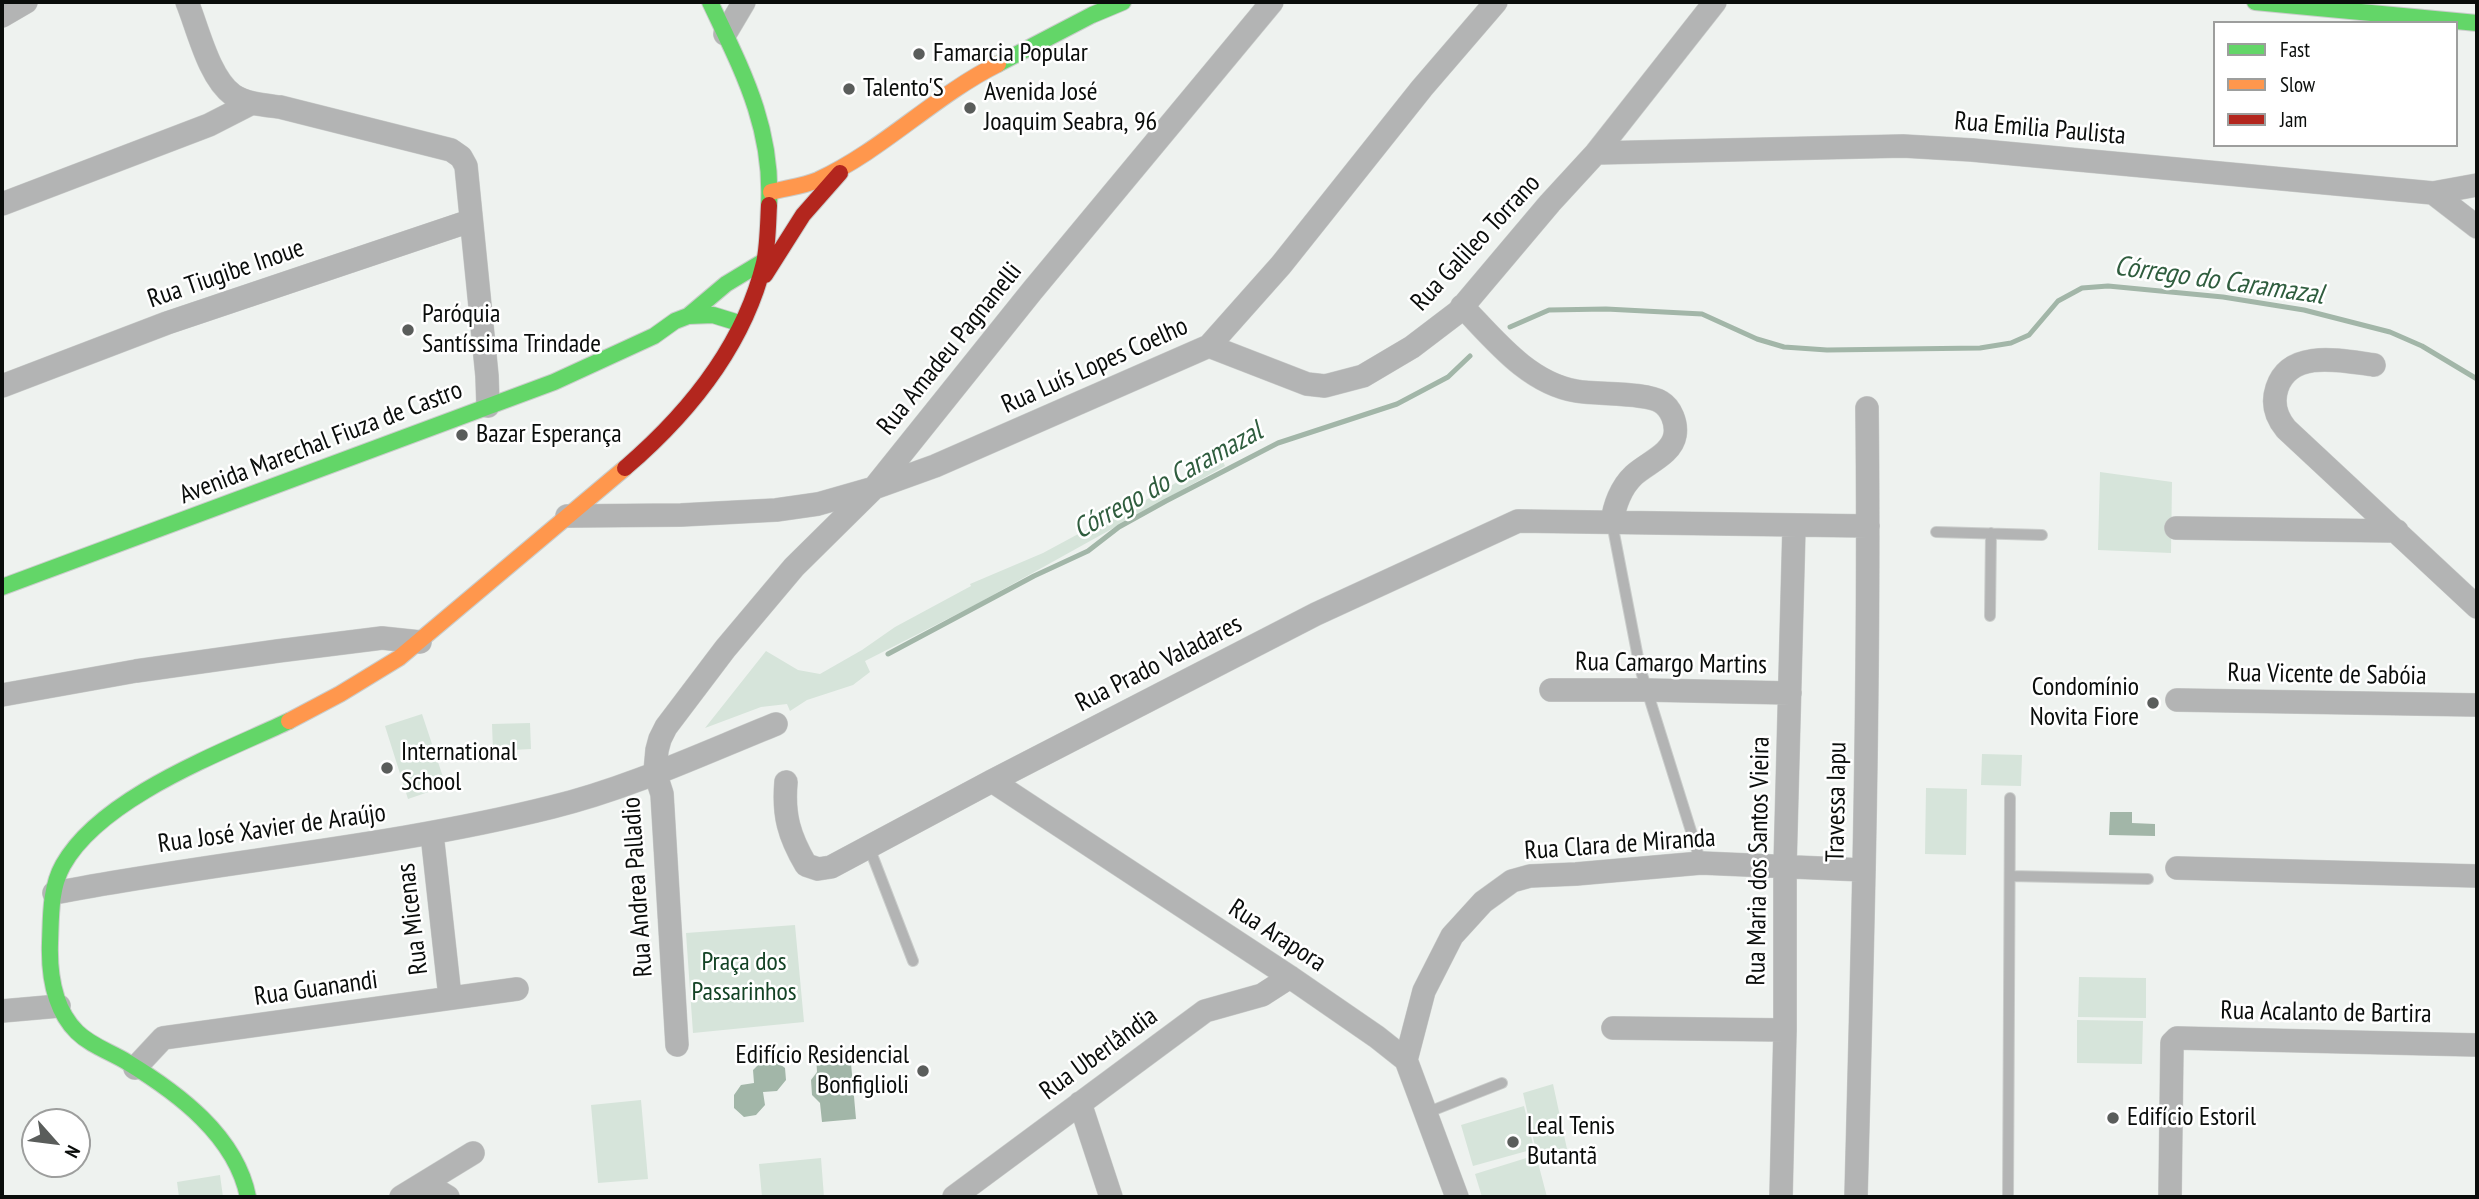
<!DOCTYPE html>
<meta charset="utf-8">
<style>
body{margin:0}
#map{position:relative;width:2479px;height:1199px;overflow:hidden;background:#eef2ef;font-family:"PT Sans Narrow",sans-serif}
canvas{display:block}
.frame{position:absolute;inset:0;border:4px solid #0a0d0b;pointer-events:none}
.legend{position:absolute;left:2213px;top:21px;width:245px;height:126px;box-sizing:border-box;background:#fff;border:2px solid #9d9e9d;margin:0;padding:9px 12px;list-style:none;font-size:21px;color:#0a0d0b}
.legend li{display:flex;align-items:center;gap:14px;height:35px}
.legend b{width:35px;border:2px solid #9d9e9d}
.north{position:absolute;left:21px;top:1108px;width:70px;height:70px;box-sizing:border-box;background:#fff;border:2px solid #9d9e9d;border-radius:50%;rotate:118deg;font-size:19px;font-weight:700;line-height:28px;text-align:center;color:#0a0d0b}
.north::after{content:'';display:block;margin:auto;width:24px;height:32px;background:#5a5d5b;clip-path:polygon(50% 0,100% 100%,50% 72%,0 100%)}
</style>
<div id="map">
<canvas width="2479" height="1199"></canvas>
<div class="frame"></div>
<ul class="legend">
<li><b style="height:9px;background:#63d668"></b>Fast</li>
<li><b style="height:9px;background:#ff974d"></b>Slow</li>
<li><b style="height:9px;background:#b3261e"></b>Jam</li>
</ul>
<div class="north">N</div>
</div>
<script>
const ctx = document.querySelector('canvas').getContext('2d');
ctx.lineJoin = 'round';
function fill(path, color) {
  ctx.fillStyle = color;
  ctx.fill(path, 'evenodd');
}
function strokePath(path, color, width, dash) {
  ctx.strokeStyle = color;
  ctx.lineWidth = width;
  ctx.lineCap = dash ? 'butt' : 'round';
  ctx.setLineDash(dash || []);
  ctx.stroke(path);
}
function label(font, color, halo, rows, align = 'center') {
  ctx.font = font + ' "PT Sans Narrow",sans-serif';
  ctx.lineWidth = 5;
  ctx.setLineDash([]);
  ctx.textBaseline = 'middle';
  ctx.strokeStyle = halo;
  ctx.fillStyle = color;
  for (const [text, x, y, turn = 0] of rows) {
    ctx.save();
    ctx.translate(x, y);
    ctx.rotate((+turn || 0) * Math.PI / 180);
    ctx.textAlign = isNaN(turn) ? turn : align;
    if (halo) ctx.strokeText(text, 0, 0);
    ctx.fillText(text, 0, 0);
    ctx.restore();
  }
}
const green = new Path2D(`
 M 1224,452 L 1220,455 L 1225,466 L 975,605 L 865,661 L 870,672 L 853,685 L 807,700 L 790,711 L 787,704 L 761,707 L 705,728 L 766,651 L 798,670 L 820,674 L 862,650 L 895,627 L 971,586 L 970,584 L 1043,553 L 1119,512 L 1120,514 L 1166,489 Z
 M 2100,472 L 2172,482 L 2171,553 L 2098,550 Z
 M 422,714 L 446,786 L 408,799 L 385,726 Z
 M 530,723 L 531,749 L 493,751 L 492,724 Z
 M 1982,754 L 2022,755 L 2021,786 L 1981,785 Z
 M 1926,788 L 1967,789 L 1966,855 L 1925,854 Z
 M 795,925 L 804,1022 L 693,1033 L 686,933 Z
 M 2079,977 L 2146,978 L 2146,1018 L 2078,1017 Z
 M 2077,1020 L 2143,1021 L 2142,1064 L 2077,1063 Z
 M 1553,1084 L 1567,1149 L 1537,1155 L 1523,1093 Z
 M 641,1100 L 648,1179 L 598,1183 L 591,1105 Z
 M 1524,1106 L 1534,1149 L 1473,1166 L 1461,1125 Z
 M 1536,1155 L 1547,1197 L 1482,1197 L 1475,1174 Z
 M 821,1158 L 824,1197 L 762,1197 L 759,1164 Z
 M 220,1175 L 223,1197 L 179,1197 L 177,1182 Z`);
const water = new Path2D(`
 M 2110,812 L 2132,812 L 2132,823 L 2155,824 L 2155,836 L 2109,835 Z
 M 850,1052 L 856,1119 L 822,1122 L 820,1103 L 812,1095 L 811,1080 L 817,1072 L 816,1055 Z
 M 763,1060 L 774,1060 L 785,1068 L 786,1080 L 777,1091 L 763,1092 L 765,1105 L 756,1115 L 744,1117 L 734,1108 L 734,1095 L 741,1085 L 754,1083 L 753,1070 Z`);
const stream = new Path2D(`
 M 1510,327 L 1549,310 L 1606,309 L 1702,314 L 1757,339 L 1784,347 L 1827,350 L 1980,348 L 2011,343 L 2029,335 L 2058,301 L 2082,288 L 2108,286 L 2223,297 L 2304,310 L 2390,332 L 2422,346 L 2477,379
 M 888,654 L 1034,576 L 1088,551 L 1119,527 L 1166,501 L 1278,443 L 1397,404 L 1448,377 L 1470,356`);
const lane = new Path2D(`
 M 1612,523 L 1640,668 L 1701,863
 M 1936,532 L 2042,535
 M 1990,616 L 1991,533
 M 869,847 L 913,961
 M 2010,876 L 2148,879
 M 1426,1113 L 1502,1083
 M 2008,1197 L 2010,798`);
const street = new Path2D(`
 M 187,2 C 198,29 209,78 233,95 C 247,104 264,105 280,107 L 451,150 L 461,157 L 466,166 L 487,376 L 488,406
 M 2,16 L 26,2
 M 725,34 L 744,2
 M 1596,153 L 1903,146 L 1972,150 L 2433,193 L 2477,185
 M 2433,193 L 2477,227
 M 2,204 L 209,125 L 252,103
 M 1462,306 C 1494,339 1528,383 1576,391 C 1598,395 1645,392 1661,402 C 1671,408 1677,423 1675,435 C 1672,454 1647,463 1634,475 C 1621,487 1614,506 1612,523
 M 1209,346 L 1307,384 L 1325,386 L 1363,376 L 1412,347 L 1458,312 L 1550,203 L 1596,153 L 1715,2
 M 2374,365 C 2343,361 2290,348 2277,388 C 2272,403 2276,417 2286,429 L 2477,607
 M 2,386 L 167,323 L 470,221
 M 567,516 L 681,515 L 776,510 L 818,504 L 874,488 L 935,466 L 1209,346 L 1281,265 L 1422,88 L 1496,2
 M 2176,528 L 2397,531
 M 1551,690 L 1646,690 L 1790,693
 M 2,695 L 136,671 L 278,651 L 382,638 L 420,642
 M 2177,700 L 2477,705
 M 992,781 L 1290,977 L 1377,1037 L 1406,1060 L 1457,1197
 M 786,782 C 783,815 789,836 806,865 L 818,869 L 831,867 L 992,781 L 1316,614 L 1518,521 L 1868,526
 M 432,834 L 450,997
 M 2177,868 L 2477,876
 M 54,893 C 219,861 388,848 552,807 C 627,789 704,753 776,724
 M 2,1011 L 59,1006
 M 1613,1028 L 1785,1030
 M 677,1045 L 662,794 L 655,772 L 657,750 L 660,739 L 666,727 L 725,649 L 794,567 L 874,488 L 1032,291 L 1272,2
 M 1406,1060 L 1424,991 L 1452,936 L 1483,902 L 1512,881 L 1530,876 L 1576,874 L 1701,863 L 1864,870
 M 135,1068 L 163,1038 L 517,989
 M 1080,1103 L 1111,1197
 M 425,1183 L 448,1197
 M 401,1197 L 473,1153
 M 954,1197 L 1205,1011 L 1262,995 L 1290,977
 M 1781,1197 L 1785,1030 L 1785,867 L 1794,527
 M 1856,1197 C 1863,934 1870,671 1867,408
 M 2170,1197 L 2172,1043 L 2177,1038 L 2477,1045`);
const fast = new Path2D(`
 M 710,2 C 742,70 773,127 769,205
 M 2255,2 L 2477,23
 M 998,64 L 1092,15 L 1123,2
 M 688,316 L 726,284 L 764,261
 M 2,587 L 554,382 L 654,336 L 675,321 L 688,316 L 713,315 L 739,323
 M 248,1197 C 236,1136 178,1093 127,1062 C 111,1052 91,1046 77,1032 C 54,1009 49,974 50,943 C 51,917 50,888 63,865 C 101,797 221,753 289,721`);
const slow = new Path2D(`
 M 771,192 C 786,188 804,186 818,180 C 883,150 934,96 998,64
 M 289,721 L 340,694 L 399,658 L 625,468`);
const jam = new Path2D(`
 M 765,275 L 803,215 L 840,173
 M 625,468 C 688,414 744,345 764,263 C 768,245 768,223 769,205`);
const markers = [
 [919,54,7,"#5a5d5b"],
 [849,89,7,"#5a5d5b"],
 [970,108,7,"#5a5d5b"],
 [408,330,7,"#5a5d5b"],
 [462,435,7,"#5a5d5b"],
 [2153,703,7,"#5a5d5b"],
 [387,768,7,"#5a5d5b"],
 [923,1071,7,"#5a5d5b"],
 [2113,1118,7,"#5a5d5b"],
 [1513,1142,7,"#5a5d5b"]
];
const poiNames = [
 ["Famarcia Popular",933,54],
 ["Talento'S",863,89],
 ["Avenida José",984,93],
 ["Joaquim Seabra, 96",984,123],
 ["Paróquia",422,315],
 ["Santíssima Trindade",422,345],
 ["Bazar Esperança",476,435],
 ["Condomínio",2139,688,"right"],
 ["Novita Fiore",2139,718,"right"],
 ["International",401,753],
 ["School",401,783],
 ["Edifício Residencial",909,1056,"right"],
 ["Bonfiglioli",909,1086,"right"],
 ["Edifício Estoril",2127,1118],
 ["Leal Tenis",1527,1127],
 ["Butantã",1527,1157]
];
const streetNames = [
 ["Rua Emilia Paulista",2040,129,5],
 ["Rua Galileo Torrano",1476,243,-47],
 ["Rua Tiugibe Inoue",226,274,-19],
 ["Rua Amadeu Pagnanelli",950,349,-51],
 ["Rua Luís Lopes Coelho",1095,366,-24],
 ["Avenida Marechal Fiuza de Castro",321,443,-21],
 ["Rua Prado Valadares",1159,664,-27],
 ["Rua Camargo Martins",1671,664,1],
 ["Rua Vicente de Sabóia",2327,675,1],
 ["Travessa Iapu",1837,802,-89],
 ["Rua José Xavier de Araújo",272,829,-8],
 ["Rua Clara de Miranda",1620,845,-4],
 ["Rua Maria dos Santos Vieira",1759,861,-89],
 ["Rua Andrea Palladio",638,887,-94],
 ["Rua Micenas",413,919,-97],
 ["Rua Arapora",1277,936,33],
 ["Rua Guanandi",316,989,-8],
 ["Rua Acalanto de Bartira",2326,1013,1],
 ["Rua Uberlândia",1099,1054,-36]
];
const parkNames = [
 ["Praça dos",744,963],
 ["Passarinhos",744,993]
];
const waterNames = [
 ["Córrego do Caramazal",2219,281,8],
 ["Córrego do Caramazal",1168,481,-29]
];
fill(green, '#d6e4da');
fill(water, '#a2b6a8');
strokePath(stream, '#a2b6a8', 5);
strokePath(lane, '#cacdcb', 12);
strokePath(street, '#cacdcb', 24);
strokePath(fast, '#cacdcb', 18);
strokePath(slow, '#cacdcb', 18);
strokePath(jam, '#cacdcb', 18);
strokePath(lane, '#b3b4b4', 10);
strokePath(street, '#b3b4b4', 23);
strokePath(fast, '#63d668', 16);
strokePath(slow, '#ff974d', 16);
strokePath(jam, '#b3261e', 16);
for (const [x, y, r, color] of markers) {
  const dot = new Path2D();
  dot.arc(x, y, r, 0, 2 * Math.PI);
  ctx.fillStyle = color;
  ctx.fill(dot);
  strokePath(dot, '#fff', 2.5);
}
label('26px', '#0a0d0b', '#fff', poiNames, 'left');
label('26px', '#0a0d0b', '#fff', streetNames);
label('26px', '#134325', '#fff', parkNames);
label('italic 28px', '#2f5d3e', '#fff', waterNames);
</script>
